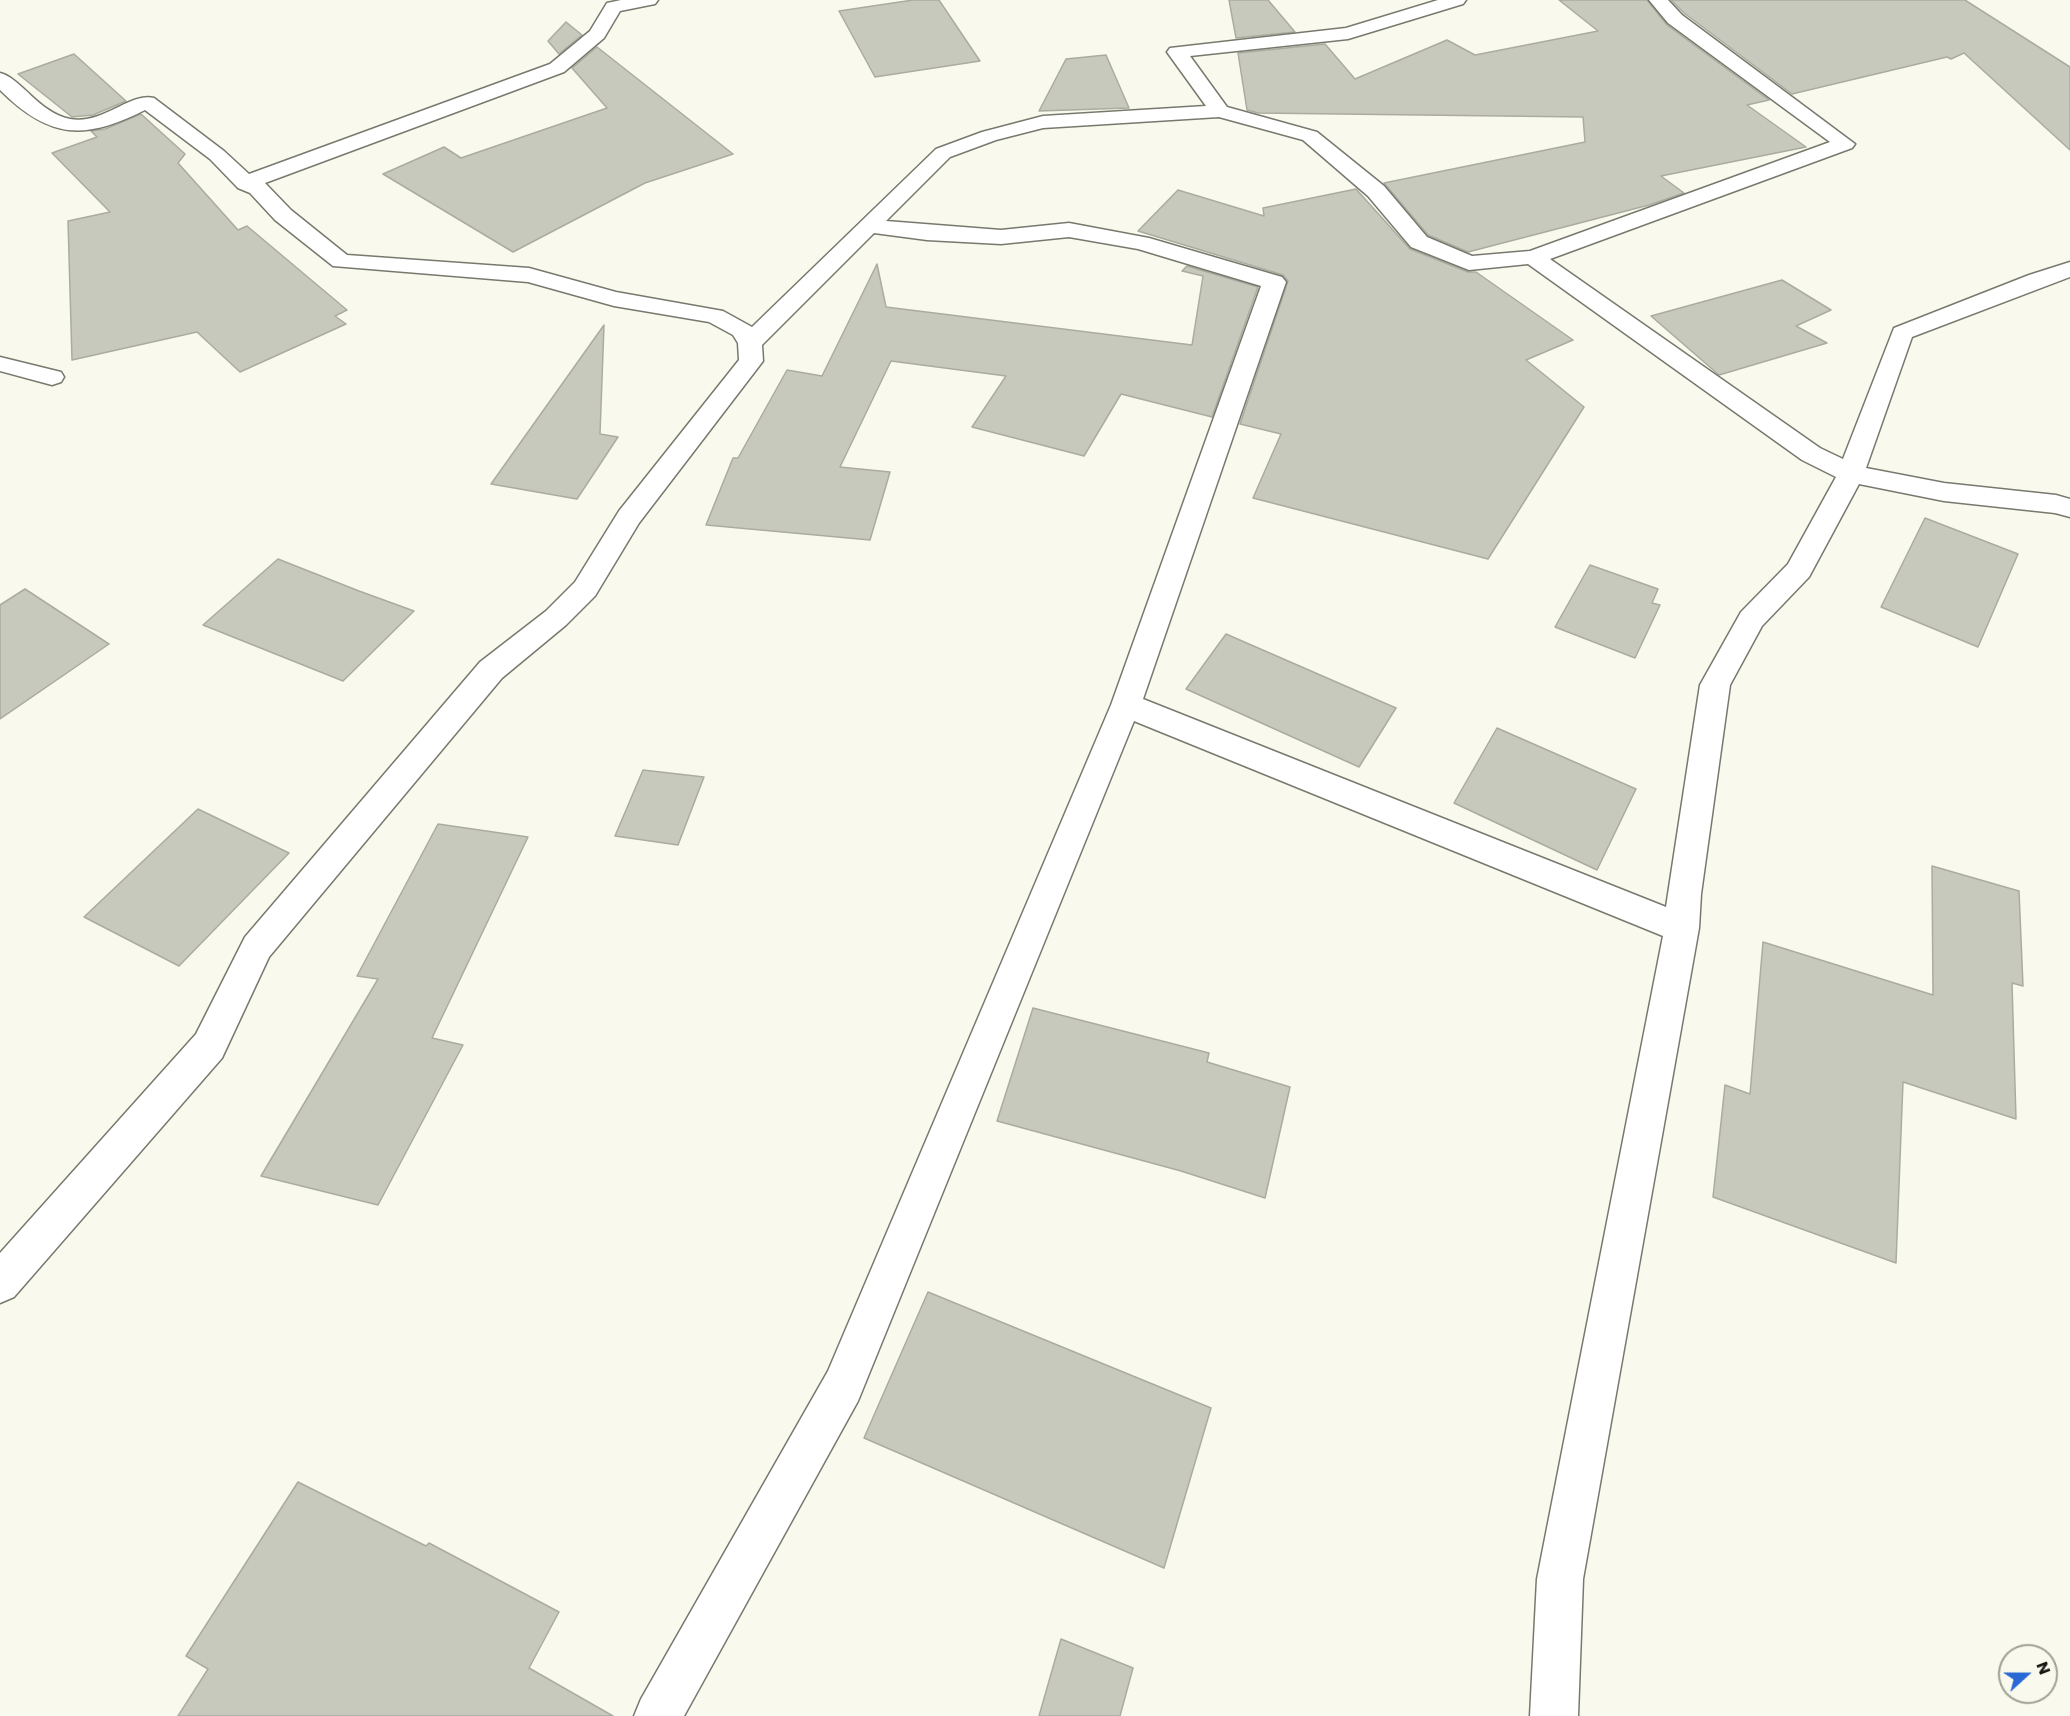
<!DOCTYPE html>
<style>
body{margin:0}
#map{position:relative;width:2070px;height:1716px;overflow:hidden;background:#f9faed;font-family:Poppins,sans-serif}
canvas{display:block}
.north{position:absolute;left:1998px;top:1644px;width:60px;height:60px;box-sizing:border-box;background:#f9faed;border:2px solid #9fa096;border-radius:50%;rotate:69deg;font-size:16px;font-weight:700;line-height:24px;text-align:center;color:#181814}
.north::after{content:'';display:block;margin:auto;width:21px;height:27px;background:#2968d5;clip-path:polygon(50% 0,100% 100%,50% 72%,0 100%)}
</style>
<div id="map">
<canvas width="2070" height="1716"></canvas>
<div class="north">N</div>
</div>
<script>
const ctx = document.querySelector('canvas').getContext('2d');
ctx.lineJoin = 'round';
function fill(path, color) {
  ctx.fillStyle = color;
  ctx.fill(path, 'evenodd');
}
function strokePath(path, color, width, dash) {
  ctx.strokeStyle = color;
  ctx.lineWidth = width;
  ctx.lineCap = dash ? 'butt' : 'round';
  ctx.setLineDash(dash || []);
  ctx.stroke(path);
}
const building = new Path2D(`
 M 913,0 L 939,0 L 980,61 L 875,77 L 839,11 Z
 M 1229,0 L 1268,0 L 1295,32 L 1236,38 Z
 M 1559,0 L 1647,0 L 1667,25 L 1769,100 L 1747,105 L 1806,147 L 1661,176 L 1684,193 L 1649,205 L 1468,252 L 1428,235 L 1384,183 L 1585,142 L 1583,117 L 1258,113 L 1247,110 L 1238,53 L 1325,44 L 1355,79 L 1447,40 L 1475,55 L 1598,31 Z
 M 1671,0 L 1965,0 L 2070,67 L 2070,150 L 1964,53 L 1951,59 L 1947,57 L 1792,94 L 1684,13 Z
 M 566,22 L 582,35 L 559,54 L 548,41 Z
 M 597,47 L 733,154 L 645,183 L 513,252 L 383,174 L 444,147 L 461,158 L 607,108 L 572,68 Z
 M 74,54 L 126,101 L 93,115 L 72,117 L 18,74 Z
 M 1106,55 L 1129,108 L 1039,111 L 1066,59 Z
 M 141,114 L 185,154 L 178,163 L 238,230 L 247,226 L 347,310 L 335,316 L 346,324 L 240,372 L 197,332 L 72,360 L 68,221 L 110,212 L 52,153 L 97,137 L 91,131 L 105,129 Z
 M 1356,189 L 1410,249 L 1468,272 L 1476,272 L 1573,340 L 1526,360 L 1584,407 L 1488,559 L 1253,498 L 1281,434 L 1240,424 L 1288,281 L 1283,275 L 1138,231 L 1178,190 L 1264,216 L 1263,208 Z
 M 877,264 L 886,307 L 1192,345 L 1203,276 L 1182,271 L 1187,266 L 1258,287 L 1212,417 L 1121,394 L 1084,456 L 972,427 L 1006,376 L 891,361 L 840,467 L 890,472 L 870,540 L 706,525 L 733,458 L 738,458 L 787,370 L 822,376 Z
 M 1782,280 L 1831,310 L 1796,326 L 1827,343 L 1719,375 L 1651,316 Z
 M 604,325 L 600,434 L 618,437 L 577,499 L 491,484 Z
 M 1925,518 L 2018,554 L 1978,647 L 1881,607 Z
 M 278,559 L 359,591 L 414,611 L 343,681 L 203,625 Z
 M 1590,565 L 1658,589 L 1652,603 L 1660,605 L 1635,658 L 1555,627 Z
 M 25,589 L 109,644 L 0,719 L 0,605 Z
 M 1226,634 L 1396,708 L 1359,767 L 1186,689 Z
 M 1497,728 L 1636,789 L 1597,870 L 1454,803 Z
 M 643,770 L 704,777 L 678,845 L 615,836 Z
 M 198,809 L 289,853 L 179,966 L 84,917 Z
 M 438,824 L 528,837 L 432,1038 L 463,1045 L 378,1205 L 261,1176 L 378,979 L 357,976 Z
 M 1932,866 L 2019,891 L 2023,986 L 2012,983 L 2016,1119 L 1903,1082 L 1896,1263 L 1713,1197 L 1725,1085 L 1750,1094 L 1763,942 L 1933,995 Z
 M 1033,1008 L 1209,1053 L 1207,1062 L 1290,1087 L 1265,1198 L 1181,1171 L 997,1121 Z
 M 928,1292 L 1211,1408 L 1164,1568 L 864,1438 Z
 M 298,1482 L 426,1546 L 429,1543 L 559,1612 L 529,1668 L 613,1716 L 178,1716 L 208,1669 L 186,1656 Z
 M 1061,1639 L 1133,1668 L 1120,1716 L 1039,1716 Z`);
const minor = new Path2D(`
 M 621,0 L 658,0 L 655,4 L 620,11 L 604,38 L 564,72 L 265,183 L 291,210 L 347,255 L 529,268 L 616,292 L 723,311 L 752,327 L 936,149 L 982,132 L 1043,116 L 1206,106 L 1167,52 L 1170,48 L 1346,28 L 1438,0 L 1466,0 L 1463,4 L 1348,39 L 1190,56 L 1227,107 L 1317,132 L 1384,186 L 1427,237 L 1472,256 L 1530,251 L 1830,142 L 1668,23 L 1649,0 L 1668,0 L 1682,15 L 1855,144 L 1852,148 L 1550,259 L 1820,448 L 1843,459 L 1894,328 L 2029,275 L 2070,262 L 2070,277 L 1912,337 L 1866,468 L 1944,483 L 2056,495 L 2070,499 L 2070,517 L 2055,513 L 1944,501 L 1859,484 L 1809,577 L 1762,626 L 1730,685 L 1701,894 L 1699,928 L 1583,1579 L 1578,1716 L 1530,1716 L 1537,1579 L 1663,936 L 1134,721 L 858,1401 L 684,1716 L 634,1716 L 641,1699 L 828,1371 L 1111,705 L 1261,286 L 1138,249 L 1069,237 L 1001,244 L 927,240 L 874,233 L 762,345 L 763,361 L 639,523 L 595,596 L 566,625 L 502,678 L 269,957 L 222,1058 L 14,1297 L 0,1303 L 0,1253 L 196,1034 L 245,937 L 480,662 L 546,611 L 575,582 L 619,511 L 739,360 L 738,343 L 733,335 L 709,322 L 614,306 L 528,282 L 333,266 L 275,220 L 250,193 L 238,188 L 210,159 L 145,110 C 85,140 50,140 0,90 L 0,73 C 21,78 39,113 70,119 C 103,125 130,92 154,98 L 224,151 L 249,174 L 550,64 L 590,31 L 607,3 ZM 1219,117 L 1303,140 L 1368,196 L 1411,247 L 1469,270 L 1528,264 L 1802,460 L 1836,477 L 1788,564 L 1741,612 L 1700,685 L 1666,907 L 1143,699 L 1286,282 L 1282,277 L 1149,238 L 1069,223 L 1001,230 L 886,221 L 950,157 L 996,140 L 1043,128 Z
 M 0,357 L 61,372 L 64,377 L 61,382 L 52,385 L 0,371 Z`);
fill(building, '#c8c9bd');
strokePath(building, '#abaca0', 1.5);
strokePath(minor, '#78796e', 3);
fill(minor, '#fff');
</script>
